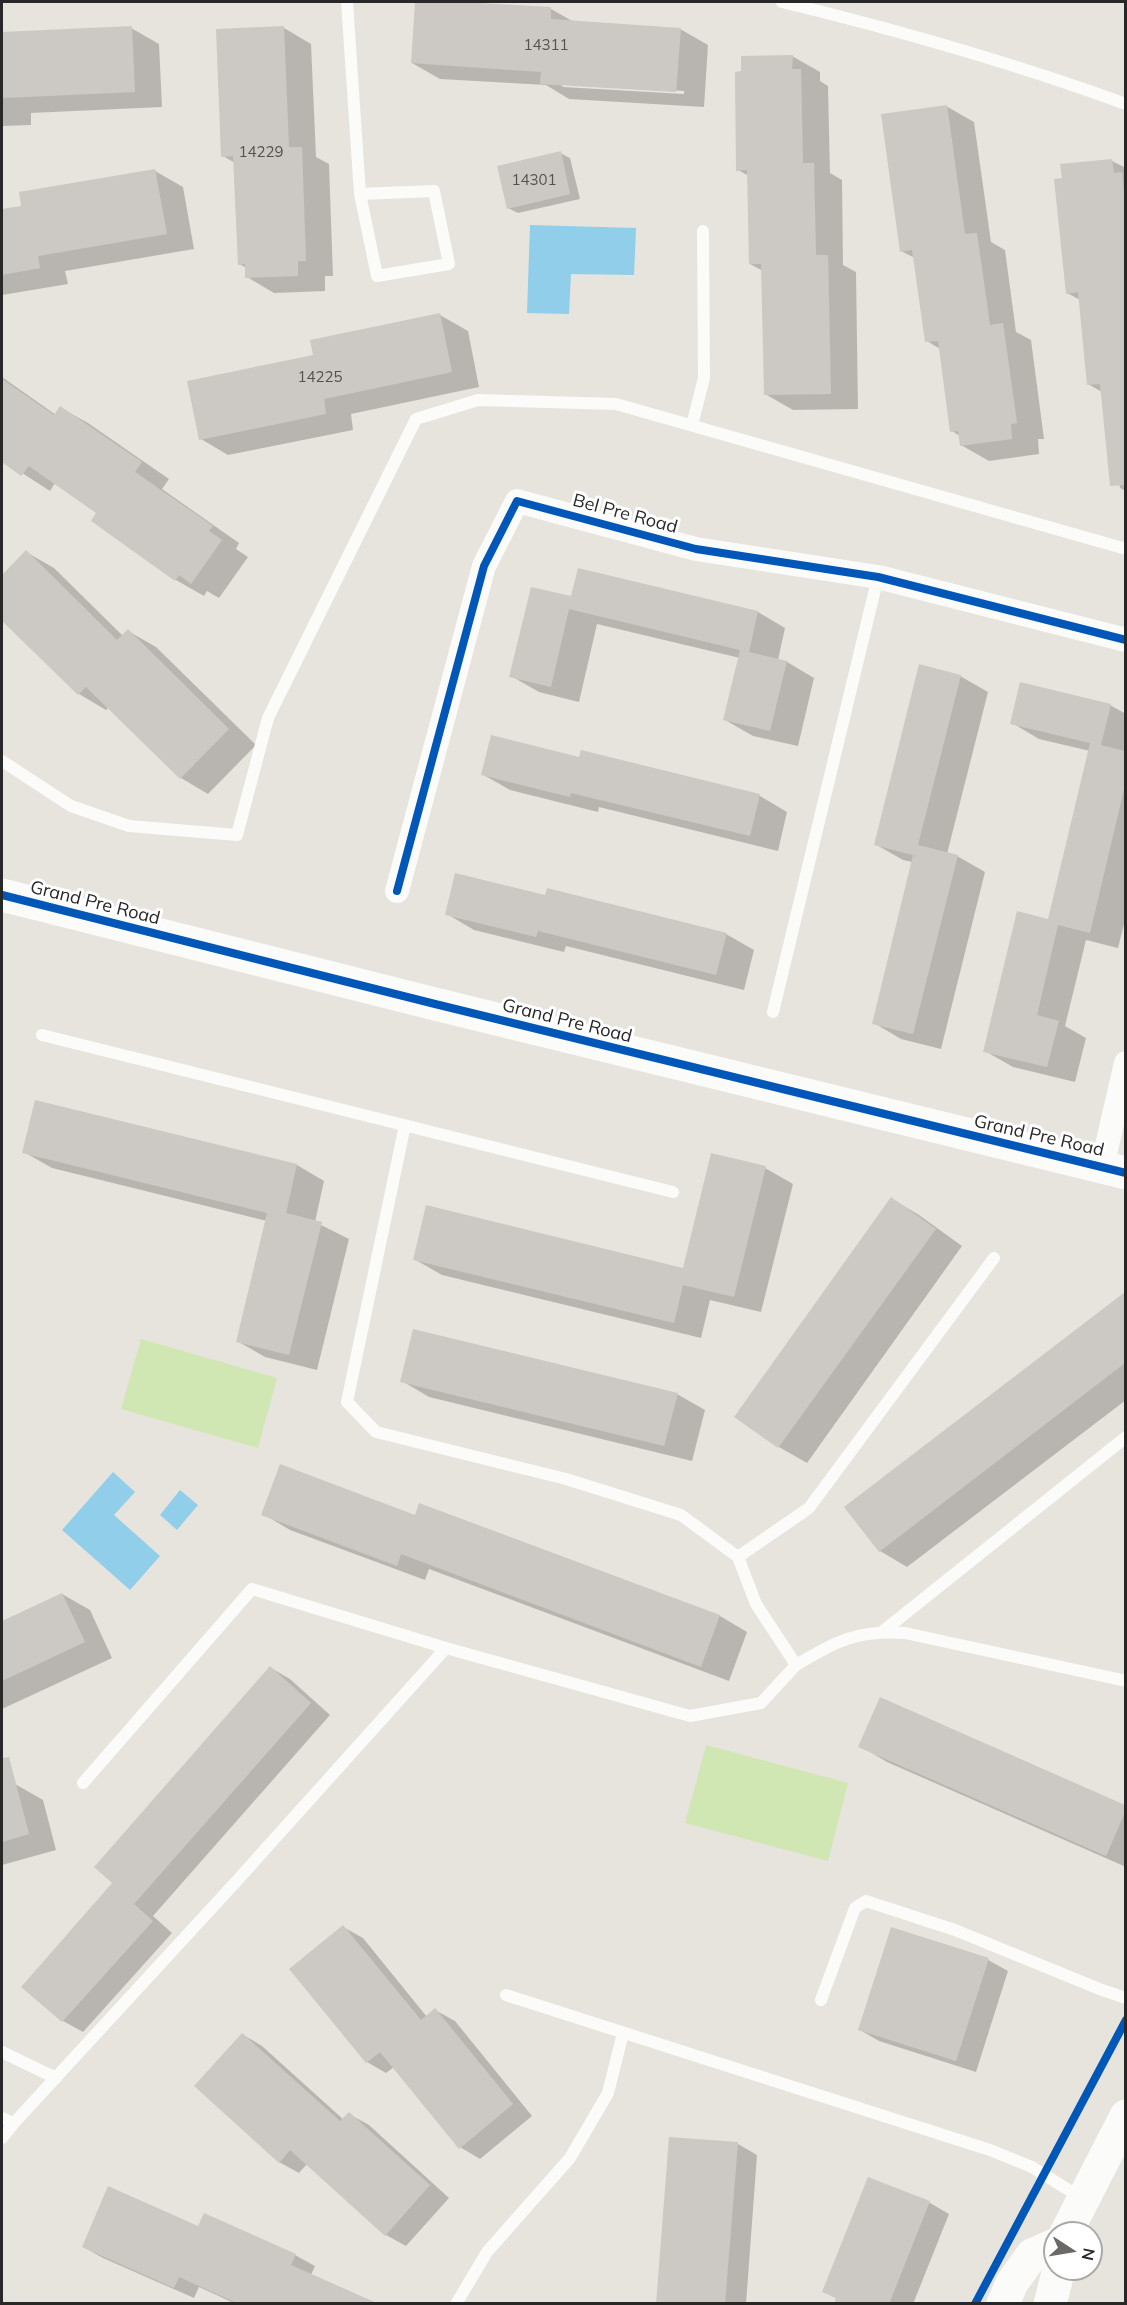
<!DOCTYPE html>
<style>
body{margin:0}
#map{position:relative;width:1127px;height:2305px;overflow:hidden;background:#e7e3dd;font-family:Mulish,sans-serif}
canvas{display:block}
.frame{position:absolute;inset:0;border:3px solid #282828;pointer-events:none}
.north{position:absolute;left:1043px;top:2221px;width:60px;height:60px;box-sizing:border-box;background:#fff;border:2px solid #a9a9a9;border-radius:50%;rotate:102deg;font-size:16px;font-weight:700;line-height:24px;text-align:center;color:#282828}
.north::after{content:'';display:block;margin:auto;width:21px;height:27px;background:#6b6967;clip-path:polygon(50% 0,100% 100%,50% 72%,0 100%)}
</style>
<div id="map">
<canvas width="1127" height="2305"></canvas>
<div class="frame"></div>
<div class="north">N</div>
</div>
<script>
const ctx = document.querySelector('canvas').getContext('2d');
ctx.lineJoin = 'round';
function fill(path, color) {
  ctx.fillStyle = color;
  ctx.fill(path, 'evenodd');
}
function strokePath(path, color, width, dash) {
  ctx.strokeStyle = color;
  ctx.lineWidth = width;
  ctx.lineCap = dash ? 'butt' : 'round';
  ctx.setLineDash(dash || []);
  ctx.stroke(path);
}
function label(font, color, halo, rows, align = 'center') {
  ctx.font = font + ' Mulish,sans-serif';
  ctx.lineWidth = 6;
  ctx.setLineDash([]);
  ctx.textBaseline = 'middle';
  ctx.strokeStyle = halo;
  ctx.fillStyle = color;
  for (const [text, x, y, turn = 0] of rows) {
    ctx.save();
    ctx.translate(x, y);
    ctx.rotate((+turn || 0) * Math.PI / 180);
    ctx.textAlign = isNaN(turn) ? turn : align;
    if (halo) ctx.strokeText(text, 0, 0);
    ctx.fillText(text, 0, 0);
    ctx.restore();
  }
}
const pitch = new Path2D(`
 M 141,1339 L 277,1378 L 258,1448 L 121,1409 Z
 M 706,1745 L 848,1783 L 828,1861 L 685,1823 Z`);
const water = new Path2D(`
 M 530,225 L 636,228 L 634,275 L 571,274 L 569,314 L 527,313 Z
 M 113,1472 L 135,1492 L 114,1515 L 160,1556 L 130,1590 L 62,1530 Z
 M 180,1490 L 198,1505 L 177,1530 L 160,1515 Z`);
const shadow = new Path2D(`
 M 416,2 L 551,9 L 574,22 L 680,29 L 708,45 L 704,107 L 569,99 L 546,85 L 440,79 L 412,63 ZM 560,83 L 684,91 L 684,94 L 563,87 Z
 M 131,28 L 159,44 L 162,107 L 31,113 L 31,125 L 2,126 L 2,34 Z
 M 284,28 L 311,44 L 316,157 L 329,164 L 333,276 L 325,276 L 325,291 L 274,293 L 247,277 L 247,268 L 239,264 L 235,163 L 223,156 Z
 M 792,56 L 820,72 L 820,81 L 828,86 L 830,173 L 842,180 L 843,265 L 856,272 L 858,409 L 793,410 L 765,394 L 763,271 L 750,264 L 749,176 L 738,170 Z
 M 946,106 L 974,122 L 991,242 L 1005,250 L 1016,332 L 1031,340 L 1044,439 L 1038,439 L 1039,454 L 989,461 L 961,445 L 960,436 L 952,431 L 940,349 L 927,341 L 915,258 L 901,251 Z
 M 560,153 L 570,158 L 580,199 L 518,213 L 508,208 Z
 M 1112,161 L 1126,168 L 1126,491 L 1120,488 L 1102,392 L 1088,384 L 1080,300 L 1067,293 Z
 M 155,171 L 183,187 L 194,249 L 65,271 L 68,284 L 2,295 L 2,210 L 23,207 Z
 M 440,315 L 468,331 L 479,387 L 351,414 L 353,430 L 228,455 L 201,439 L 315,357 Z
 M 2,377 L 56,415 L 61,408 L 88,423 L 169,479 L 162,489 L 239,543 L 236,549 L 248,557 L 219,598 L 207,591 L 204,596 L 176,580 L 93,521 L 98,513 L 55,483 L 50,491 L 2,460 Z
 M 26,552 L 54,568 L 123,636 L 128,631 L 156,647 L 256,745 L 208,794 L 181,778 L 109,707 L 106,710 L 79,694 L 2,618 L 2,577 Z
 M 579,569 L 758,612 L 785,628 L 778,660 L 787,662 L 814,678 L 798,746 L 753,736 L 725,720 L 740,658 L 597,624 L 579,702 L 539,692 L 511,676 L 572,598 Z
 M 960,676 L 988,692 L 947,854 L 957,856 L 985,872 L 941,1049 L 901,1039 L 874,1023 L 912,862 L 903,860 L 875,844 Z
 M 1110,705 L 1126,714 L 1126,916 L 1118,948 L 1086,940 L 1065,1026 L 1086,1038 L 1075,1082 L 1013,1067 L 985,1051 L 1049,921 L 1090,751 L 1039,739 L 1012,723 Z
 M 582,752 L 760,796 L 787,812 L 778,851 L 599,807 L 598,812 L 510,790 L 482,774 L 580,759 Z
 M 546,897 L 726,934 L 754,950 L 744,990 L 566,946 L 564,952 L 474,930 L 447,914 Z
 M 37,1101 L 297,1165 L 324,1181 L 315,1222 L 349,1239 L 317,1370 L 265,1357 L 237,1341 L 267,1221 L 52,1168 L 24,1152 Z
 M 765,1168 L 793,1184 L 761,1312 L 710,1300 L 701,1338 L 442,1275 L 414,1259 L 684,1269 Z
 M 892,1199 L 919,1215 L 962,1246 L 807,1463 L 779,1447 L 736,1416 Z
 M 1126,1294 L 1126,1400 L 907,1567 L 880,1551 L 847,1507 Z
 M 402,1381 L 677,1394 L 705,1410 L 692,1461 L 429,1397 Z
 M 420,1504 L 720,1616 L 747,1632 L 729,1681 L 429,1569 L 425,1580 L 290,1530 L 263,1514 L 415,1517 Z
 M 62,1594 L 90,1610 L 112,1658 L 2,1709 L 2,1623 Z
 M 271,1668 L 290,1679 L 330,1715 L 153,1916 L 172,1933 L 83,2032 L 63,2021 L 23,1987 L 114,1883 Z
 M 881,1699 L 1126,1807 L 1126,1867 L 887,1762 L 860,1746 Z
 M 15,1784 L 43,1800 L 56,1850 L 2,1865 L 2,1787 Z
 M 343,1927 L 363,1938 L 427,2017 L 435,2010 L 455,2021 L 532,2116 L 480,2159 L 460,2147 L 394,2067 L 386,2073 L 367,2062 Z
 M 988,1960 L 1008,1971 L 976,2072 L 879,2041 L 860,2030 Z
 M 242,2034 L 262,2046 L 344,2120 L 349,2114 L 369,2125 L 449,2198 L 406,2246 L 386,2235 L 307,2164 L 299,2173 L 279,2162 Z
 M 738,2144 L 757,2155 L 746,2304 L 657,2304 Z
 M 869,2179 L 930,2203 L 949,2214 L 913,2304 L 835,2304 L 837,2299 L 824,2291 Z
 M 199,2228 L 295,2255 L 315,2266 L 311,2275 L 375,2304 L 236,2304 L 199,2287 L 194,2298 L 103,2258 L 83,2247 Z`);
const building = new Path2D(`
 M 415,2 L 462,2 L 551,7 L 551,19 L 681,28 L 676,92 L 540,84 L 541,72 L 411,63 Z
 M 132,26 L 135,92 L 2,98 L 2,32 Z
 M 284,26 L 289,147 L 302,147 L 306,261 L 298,261 L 298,276 L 245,278 L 245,264 L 238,265 L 233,156 L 221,157 L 216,29 Z
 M 793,55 L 792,69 L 801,69 L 803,163 L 814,163 L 816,255 L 828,255 L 831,394 L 764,395 L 761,264 L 749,264 L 747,170 L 736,171 L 735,72 L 741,71 L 741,56 Z
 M 947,105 L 965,234 L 977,233 L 990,325 L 1003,323 L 1017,423 L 1011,424 L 1012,439 L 960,446 L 958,431 L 950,432 L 938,341 L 925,342 L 912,250 L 900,252 L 881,114 Z
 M 561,151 L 570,194 L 507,209 L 497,166 Z
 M 1112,159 L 1114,173 L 1122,172 L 1125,205 L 1125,485 L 1110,486 L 1100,384 L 1087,385 L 1078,292 L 1066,294 L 1054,179 L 1062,178 L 1060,164 Z
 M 155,169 L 167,234 L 38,256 L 40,268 L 2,275 L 2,209 L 21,206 L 19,192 Z
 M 440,313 L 452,372 L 324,399 L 326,414 L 199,440 L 187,381 L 313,355 L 310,340 Z
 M 2,379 L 54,415 L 60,406 L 142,462 L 135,472 L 213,526 L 209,531 L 222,540 L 191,584 L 179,575 L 175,581 L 91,521 L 96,513 L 29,466 L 21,476 L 2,462 Z
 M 26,550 L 117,640 L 128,629 L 229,729 L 180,779 L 86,687 L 78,695 L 2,621 L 2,575 Z
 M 578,568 L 758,611 L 749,652 L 787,661 L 770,731 L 723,720 L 740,650 L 569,609 L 551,687 L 509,677 L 531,587 L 571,596 Z
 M 919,664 L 961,675 L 918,845 L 958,855 L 913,1034 L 872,1024 L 913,855 L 874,845 Z
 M 1020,682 L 1111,704 L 1101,745 L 1125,751 L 1125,785 L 1090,933 L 1058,925 L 1037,1015 L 1059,1021 L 1047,1067 L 983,1052 L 1017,911 L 1048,919 L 1090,743 L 1010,724 Z
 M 491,735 L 579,757 L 581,750 L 760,794 L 750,836 L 571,793 L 570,797 L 481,775 Z
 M 455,873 L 545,895 L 547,888 L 727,933 L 716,975 L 538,931 L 536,937 L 445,915 Z
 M 35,1100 L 297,1164 L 286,1213 L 322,1222 L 289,1355 L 236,1342 L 267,1213 L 22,1153 Z
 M 711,1153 L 766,1166 L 734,1297 L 683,1285 L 674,1323 L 413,1260 L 426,1205 L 683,1268 Z
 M 891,1197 L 936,1229 L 778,1448 L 734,1417 Z
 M 1125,1292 L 1125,1363 L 879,1552 L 844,1507 Z
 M 413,1329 L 678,1393 L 664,1446 L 400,1382 Z
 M 280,1464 L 415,1515 L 419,1503 L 720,1615 L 701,1667 L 401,1554 L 397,1566 L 261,1515 Z
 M 62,1593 L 85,1642 L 2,1681 L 2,1621 Z
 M 270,1666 L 311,1703 L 134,1904 L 153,1921 L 62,2022 L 21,1987 L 112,1883 L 94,1867 Z
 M 880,1697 L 1125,1805 L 1125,1812 L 1106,1856 L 858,1747 Z
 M 9,1757 L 29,1834 L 2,1842 L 2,1758 Z
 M 343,1925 L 421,2020 L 435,2008 L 513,2104 L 459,2149 L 380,2052 L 366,2063 L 289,1969 Z
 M 891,1927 L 989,1958 L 956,2061 L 858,2030 Z
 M 242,2033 L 340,2121 L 349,2112 L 430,2185 L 385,2236 L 290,2150 L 279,2163 L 194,2086 Z
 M 669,2137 L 738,2142 L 725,2304 L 656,2304 Z
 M 868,2177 L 930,2201 L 889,2304 L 834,2304 L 836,2298 L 822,2292 Z
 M 108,2186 L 198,2226 L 204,2213 L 296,2254 L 291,2265 L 379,2304 L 239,2304 L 179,2277 L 174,2288 L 82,2247 Z`);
const lane = new Path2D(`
 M 347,2 L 360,194 L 377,276 L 449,264 L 434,191 L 360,194
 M 782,2 C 898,30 1013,63 1126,104
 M 692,425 L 704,378 L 703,231
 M 2,761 L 71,806 L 129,826 L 237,835 L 268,718 L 416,419 L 478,400 L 616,404 L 1126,549
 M 773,1012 L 878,577
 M 42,1035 L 673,1192
 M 738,1557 L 809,1508 L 994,1258
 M 882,1632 L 1126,1437
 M 796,1665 C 837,1641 856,1630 905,1633 L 1126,1681
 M 83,1783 L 252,1589 L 446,1648 L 690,1716 L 761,1703 L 796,1665 L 756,1604 L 738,1557 L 681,1515 L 566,1479 L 376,1432 L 347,1402 L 405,1125
 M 506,1995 L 990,2150 L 1032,2167 L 1083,2199
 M 821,2000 L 855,1908 L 866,1901 L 955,1930 L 1102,1990 L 1126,1998
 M 2,2052 L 56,2078
 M 2,2118 L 14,2123 L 233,1885 L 446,1648
 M 2,2138 L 14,2123
 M 456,2304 L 487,2252 L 570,2158 L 608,2093 L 623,2033`);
const street = new Path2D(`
 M 397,891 L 484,566 L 517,501 L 696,549 L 878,577 L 1126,640
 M 1102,1167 L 1126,1063`);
const secondary = new Path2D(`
 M 2,895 L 435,1004 L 1126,1173
 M 1066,2233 L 1126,2116
 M 1003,2304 L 1012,2283 L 1032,2255 L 1055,2245
 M 1050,2304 L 1059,2269`);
const cycleway = new Path2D(`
 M 397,891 L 484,566 L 517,501 L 696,549 L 878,577 L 1126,640
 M 2,895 L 435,1004 L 1126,1173
 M 975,2304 L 1126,2020`);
const numberNames = [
 ["14311",546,45],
 ["14229",261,152],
 ["14301",534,180],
 ["14225",320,377]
];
const streetNames = [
 ["Bel Pre Road",625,514,15],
 ["Grand Pre Road",95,903,14],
 ["Grand Pre Road",567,1021,14],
 ["Grand Pre Road",1039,1136,13]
];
fill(pitch, '#d1e7b3');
fill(water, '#90ceea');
fill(shadow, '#0003');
fill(building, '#ccc9c4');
strokePath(lane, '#fbfbfa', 12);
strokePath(street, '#fbfbfa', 24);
strokePath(secondary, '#fbfbfa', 33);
strokePath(cycleway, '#0057b8', 8);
label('15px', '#535251', null, numberNames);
label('18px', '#282828', '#fff', streetNames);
</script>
